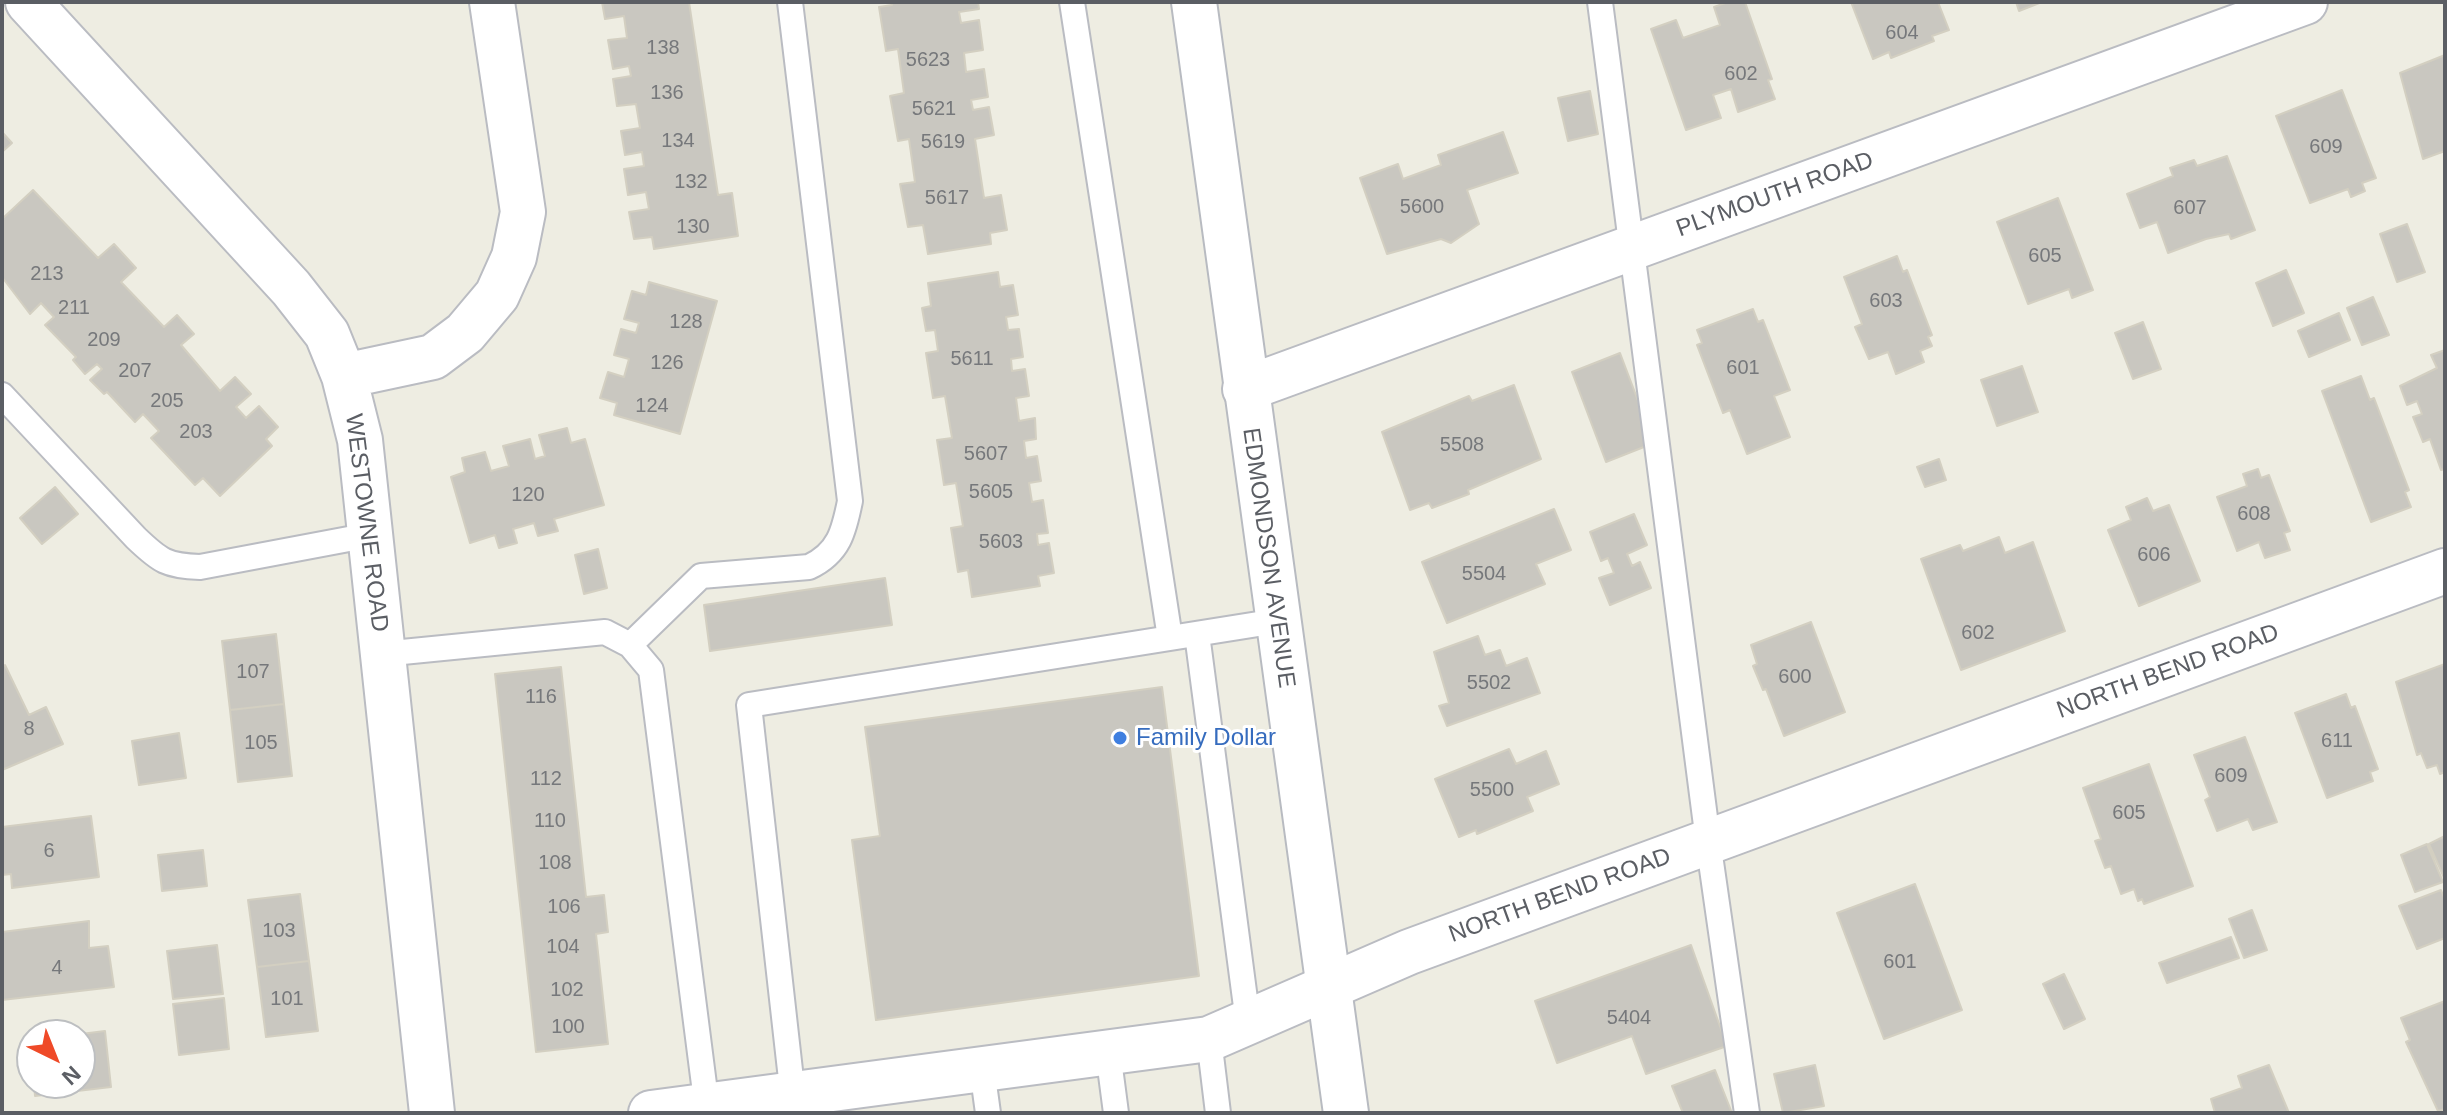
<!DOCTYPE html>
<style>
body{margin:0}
#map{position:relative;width:2447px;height:1115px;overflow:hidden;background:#eeede2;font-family:Helvetica,sans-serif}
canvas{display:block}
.frame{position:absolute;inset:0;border:4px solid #5b5e64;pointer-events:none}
.north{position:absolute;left:16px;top:1019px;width:80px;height:80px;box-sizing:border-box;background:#fff;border:2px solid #bdbfc1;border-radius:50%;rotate:137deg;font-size:22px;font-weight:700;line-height:32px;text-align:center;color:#5b5e64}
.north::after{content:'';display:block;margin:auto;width:28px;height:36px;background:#ef4a28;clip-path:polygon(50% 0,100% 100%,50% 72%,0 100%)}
</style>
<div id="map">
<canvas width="2447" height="1115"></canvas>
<div class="frame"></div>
<div class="north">N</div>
</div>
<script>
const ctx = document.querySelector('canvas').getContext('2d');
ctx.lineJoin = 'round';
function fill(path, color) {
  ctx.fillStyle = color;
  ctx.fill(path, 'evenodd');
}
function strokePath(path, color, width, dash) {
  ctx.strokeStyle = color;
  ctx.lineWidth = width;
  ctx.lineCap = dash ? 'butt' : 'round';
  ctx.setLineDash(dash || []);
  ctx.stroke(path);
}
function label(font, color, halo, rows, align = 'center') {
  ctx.font = font + ' Helvetica,sans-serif';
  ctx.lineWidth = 6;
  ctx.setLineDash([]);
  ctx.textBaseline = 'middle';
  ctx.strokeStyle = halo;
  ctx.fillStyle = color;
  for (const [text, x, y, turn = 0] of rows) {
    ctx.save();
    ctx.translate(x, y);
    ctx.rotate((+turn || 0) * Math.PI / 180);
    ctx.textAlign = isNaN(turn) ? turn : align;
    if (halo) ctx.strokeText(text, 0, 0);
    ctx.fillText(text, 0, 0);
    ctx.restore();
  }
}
const building = new Path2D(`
 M 602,2 L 689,2 L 718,195 L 732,193 L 738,236 L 654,249 L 652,237 L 634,239 L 629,212 L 649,209 L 646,192 L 628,195 L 624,169 L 644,166 L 642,152 L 625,155 L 621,131 L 640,128 L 636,104 L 617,106 L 613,79 L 631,76 L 629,66 L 613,69 L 608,40 L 627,38 L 624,16 L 605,19 Z
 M 891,2 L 978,2 L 979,9 L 959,12 L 961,23 L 979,20 L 983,50 L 964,53 L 966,72 L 984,69 L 988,97 L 971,100 L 973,110 L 989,107 L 994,135 L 975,139 L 984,198 L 1001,195 L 1007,230 L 990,233 L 991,244 L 928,254 L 923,225 L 908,227 L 900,184 L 915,182 L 909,139 L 898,141 L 890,96 L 904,93 L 898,49 L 886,51 L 879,7 L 892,5 Z
 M 1728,2 L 1745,2 L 1772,79 L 1768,80 L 1775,99 L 1738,112 L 1731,89 L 1713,95 L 1721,118 L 1686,130 L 1651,29 L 1676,20 L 1683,38 L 1720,25 L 1714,7 Z
 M 1851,2 L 1938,2 L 1949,30 L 1932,36 L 1934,41 L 1891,58 L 1889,52 L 1873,59 Z
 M 2016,2 L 2042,2 L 2019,11 Z
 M 2445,55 L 2445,151 L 2423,159 L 2400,73 Z
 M 2342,90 L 2376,178 L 2362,183 L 2365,191 L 2351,197 L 2348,189 L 2310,203 L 2276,116 Z
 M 1590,91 L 1598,134 L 1568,141 L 1558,98 Z
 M 2,132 L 12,143 L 2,152 Z
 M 1503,132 L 1518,173 L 1467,190 L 1479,224 L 1451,243 L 1441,239 L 1387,254 L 1360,178 L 1398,164 L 1403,179 L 1441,165 L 1438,155 Z
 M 2227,156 L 2255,230 L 2231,239 L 2229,234 L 2206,239 L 2168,253 L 2157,222 L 2140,228 L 2127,194 L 2173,176 L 2170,168 L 2194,160 L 2197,166 Z
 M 33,190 L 98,258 L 114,244 L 136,268 L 121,282 L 164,327 L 177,315 L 194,334 L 181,345 L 220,391 L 235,377 L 251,394 L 236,407 L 246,418 L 259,406 L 278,427 L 266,439 L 272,446 L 220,496 L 203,478 L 195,485 L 151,438 L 159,431 L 143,414 L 135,422 L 107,392 L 104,394 L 90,380 L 102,369 L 97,364 L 85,374 L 73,360 L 76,357 L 45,325 L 54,317 L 41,303 L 30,314 L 2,277 L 2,219 Z
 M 2058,198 L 2093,290 L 2072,298 L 2069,289 L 2028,304 L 1997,222 Z
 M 2407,224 L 2425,272 L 2397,282 L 2380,234 Z
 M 1897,256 L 1903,272 L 1907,270 L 1932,335 L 1928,337 L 1932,346 L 1920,351 L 1924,362 L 1896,374 L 1888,352 L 1869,359 L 1855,327 L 1862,324 L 1844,277 Z
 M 2286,270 L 2304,313 L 2273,326 L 2256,283 Z
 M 998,272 L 1000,287 L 1013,285 L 1018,315 L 1006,317 L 1008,330 L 1019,329 L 1023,357 L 1011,359 L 1012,371 L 1025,369 L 1029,396 L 1016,398 L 1019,421 L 1035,418 L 1036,439 L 1024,441 L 1026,458 L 1037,456 L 1041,481 L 1029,483 L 1032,502 L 1043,500 L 1048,533 L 1037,534 L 1038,545 L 1049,543 L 1054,573 L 1038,576 L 1040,586 L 972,597 L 968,570 L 958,572 L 951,528 L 963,526 L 956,483 L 944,485 L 937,440 L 952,438 L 945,396 L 933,398 L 926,353 L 938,351 L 935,330 L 926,331 L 922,308 L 931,306 L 928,283 Z
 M 649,282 L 717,301 L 680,434 L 614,415 L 617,403 L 600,398 L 608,372 L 624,377 L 629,359 L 614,355 L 621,329 L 636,333 L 639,323 L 624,319 L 632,291 L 646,295 Z
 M 2373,297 L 2389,335 L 2362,345 L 2347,308 Z
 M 1753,309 L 1758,322 L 1763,320 L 1790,390 L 1774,396 L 1790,437 L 1747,454 L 1730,410 L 1723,413 L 1697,345 L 1702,343 L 1697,330 Z
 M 2339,313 L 2350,340 L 2309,357 L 2298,331 Z
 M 2143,322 L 2161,369 L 2133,379 L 2115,333 Z
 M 2445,350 L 2445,469 L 2441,470 L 2430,439 L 2423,442 L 2413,417 L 2422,414 L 2417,401 L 2407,405 L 2400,386 L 2437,368 L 2431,355 Z
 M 1620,353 L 1654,443 L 1606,462 L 1572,372 Z
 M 2022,366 L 2038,412 L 1997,426 L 1981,380 Z
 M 2361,376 L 2370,400 L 2374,398 L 2409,490 L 2405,492 L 2411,507 L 2371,522 L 2322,391 Z
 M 1514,385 L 1541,459 L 1468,490 L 1469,494 L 1432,508 L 1429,503 L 1410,510 L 1382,432 L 1469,396 L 1472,401 Z
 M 567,428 L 571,443 L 585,439 L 604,505 L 554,519 L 558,531 L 538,536 L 534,523 L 513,529 L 517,543 L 499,548 L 495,535 L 470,543 L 451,477 L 465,472 L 462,458 L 485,452 L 491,471 L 509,466 L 503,446 L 530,439 L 535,459 L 545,456 L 539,435 Z
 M 1939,459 L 1946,480 L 1925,487 L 1917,467 Z
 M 2258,469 L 2261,478 L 2269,475 L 2290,531 L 2284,533 L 2290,550 L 2265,558 L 2259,542 L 2237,551 L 2217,497 L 2247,486 L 2243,474 Z
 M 55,487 L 78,514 L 42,544 L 20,518 Z
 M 2147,498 L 2153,511 L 2169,505 L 2200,581 L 2139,606 L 2108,530 L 2131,520 L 2126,507 Z
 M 1554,509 L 1571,550 L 1536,564 L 1545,584 L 1447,623 L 1422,562 Z
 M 1634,514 L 1647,545 L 1627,554 L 1632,566 L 1640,562 L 1651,588 L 1610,605 L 1599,578 L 1614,573 L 1608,558 L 1601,561 L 1590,532 Z
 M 1999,537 L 2005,553 L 2033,542 L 2065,631 L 1961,670 L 1921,559 L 1960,545 L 1963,551 Z
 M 598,549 L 607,588 L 584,594 L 575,555 Z
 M 885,578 L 892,625 L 710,651 L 704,605 Z
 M 1811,622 L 1845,712 L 1784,736 L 1766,689 L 1763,690 L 1753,666 L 1757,664 L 1751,645 Z
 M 276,634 L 284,704 L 230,710 L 222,641 Z
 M 1478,636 L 1485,655 L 1500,650 L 1506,666 L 1527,658 L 1540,693 L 1447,726 L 1439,706 L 1449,703 L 1434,652 Z
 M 2445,664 L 2445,772 L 2440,774 L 2437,765 L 2427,768 L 2421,753 L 2417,755 L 2396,682 Z
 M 5,665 L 29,715 L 46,707 L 63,744 L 2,770 L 2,667 Z
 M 561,667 L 586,897 L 604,895 L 608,932 L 596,934 L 608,1044 L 536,1052 L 495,674 Z
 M 1162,687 L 1199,976 L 876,1020 L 852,840 L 880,836 L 865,727 Z
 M 2346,694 L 2351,708 L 2355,706 L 2378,769 L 2370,772 L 2373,781 L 2327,798 L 2295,713 Z
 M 284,704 L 292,776 L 238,782 L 230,710 Z
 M 179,733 L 186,778 L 139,785 L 132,741 Z
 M 2245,737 L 2277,822 L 2253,830 L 2248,819 L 2217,831 L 2205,800 L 2210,797 L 2194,755 Z
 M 1509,749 L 1516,764 L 1546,751 L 1559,784 L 1527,797 L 1533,811 L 1477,834 L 1476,830 L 1459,837 L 1435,779 Z
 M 2149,764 L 2193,886 L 2144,904 L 2142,899 L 2138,901 L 2134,889 L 2121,894 L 2111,866 L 2105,868 L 2095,841 L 2101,839 L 2083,788 Z
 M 91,816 L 99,877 L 12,888 L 11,874 L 2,875 L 2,827 Z
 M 2445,836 L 2445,880 L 2429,844 Z
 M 2427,844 L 2443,882 L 2415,892 L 2401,855 Z
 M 203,850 L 207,886 L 162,891 L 158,855 Z
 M 1915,884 L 1962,1010 L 1884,1039 L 1837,913 Z
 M 2441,890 L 2445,900 L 2445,938 L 2417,949 L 2399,906 Z
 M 300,894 L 309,961 L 257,967 L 248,900 Z
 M 2252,910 L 2267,950 L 2244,958 L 2229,919 Z
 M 89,921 L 89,948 L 108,946 L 114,987 L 2,1000 L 2,932 Z
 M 2231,937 L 2239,958 L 2167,983 L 2159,963 Z
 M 217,945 L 223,994 L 173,999 L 167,951 Z
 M 1691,945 L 1727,1046 L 1646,1074 L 1632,1036 L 1557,1063 L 1535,1001 Z
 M 309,961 L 318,1031 L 266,1037 L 257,967 Z
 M 2064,974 L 2085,1019 L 2064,1029 L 2043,984 Z
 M 224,998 L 229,1049 L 179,1055 L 173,1004 Z
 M 2445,1001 L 2445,1109 L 2438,1111 L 2406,1042 L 2410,1040 L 2401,1018 Z
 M 105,1031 L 111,1087 L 35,1096 L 34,1083 L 80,1083 L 80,1035 L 73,1035 Z
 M 29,1040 L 32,1040 L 32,1081 L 28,1081 L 25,1060 L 31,1060 Z
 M 1815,1065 L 1824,1106 L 1783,1113 L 1774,1074 Z
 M 2269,1065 L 2289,1113 L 2215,1113 L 2211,1099 L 2242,1088 L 2238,1076 Z
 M 1715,1070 L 1732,1113 L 1683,1113 L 1672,1086 Z`);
const lane = new Path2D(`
 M 1072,2 L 1170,638
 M 1600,2 L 1708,841 L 1747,1113
 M 2,395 L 136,538 C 160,561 167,566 200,567 L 370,535
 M 1197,634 L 1248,1022
 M 630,645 L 701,576 L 809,567 C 839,553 844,531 850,501 L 790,2
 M 382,654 L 605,632 L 630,645 L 651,670 L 707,1108
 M 1209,1039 L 1218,1113
 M 1108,1052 L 1116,1113
 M 982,1069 L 988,1113
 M 793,1097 L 749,705 L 1277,621`);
const street = new Path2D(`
 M 28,2 L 291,288 L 327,334 L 344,376 L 360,440 L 432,1113
 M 344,376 L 433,357 L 465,333 L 497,295 L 514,257 L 523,212 L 492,2
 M 1245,389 L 2305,2
 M 651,1113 L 1209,1039 L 1409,952 L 2445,571`);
const secondary = new Path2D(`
 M 1194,2 L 1346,1113`);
const markers = [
 [1120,738,8,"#3f7fe0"]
];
const numberNames = [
 ["604",1902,33],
 ["138",663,48],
 ["5623",928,60],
 ["602",1741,74],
 ["136",667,93],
 ["5621",934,109],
 ["134",678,141],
 ["5619",943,142],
 ["609",2326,147],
 ["132",691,182],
 ["5617",947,198],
 ["5600",1422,207],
 ["607",2190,208],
 ["130",693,227],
 ["605",2045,256],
 ["213",47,274],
 ["603",1886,301],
 ["211",74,308],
 ["128",686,322],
 ["209",104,340],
 ["5611",972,359],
 ["126",667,363],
 ["601",1743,368],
 ["207",135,371],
 ["205",167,401],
 ["124",652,406],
 ["203",196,432],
 ["5508",1462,445],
 ["5607",986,454],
 ["5605",991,492],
 ["120",528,495],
 ["608",2254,514],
 ["5603",1001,542],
 ["606",2154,555],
 ["5504",1484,574],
 ["602",1978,633],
 ["107",253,672],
 ["600",1795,677],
 ["5502",1489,683],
 ["116",541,697],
 ["8",29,729],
 ["611",2337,741],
 ["105",261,743],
 ["609",2231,776],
 ["112",546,779],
 ["5500",1492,790],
 ["605",2129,813],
 ["110",550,821],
 ["6",49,851],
 ["108",555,863],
 ["106",564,907],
 ["103",279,931],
 ["104",563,947],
 ["601",1900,962],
 ["4",57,968],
 ["102",567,990],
 ["101",287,999],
 ["5404",1629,1018],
 ["100",568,1027]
];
const streetNames = [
 ["PLYMOUTH ROAD",1775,195,-20],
 ["WESTOWNE ROAD",366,523,83],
 ["EDMONDSON AVENUE",1268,558,82],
 ["NORTH BEND ROAD",2168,672,-20],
 ["NORTH BEND ROAD",1560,896,-20]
];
const shopNames = [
 ["Family Dollar",1136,738]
];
fill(building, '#c9c7c0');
strokePath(building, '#d3cfc1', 2);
strokePath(lane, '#babcc2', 28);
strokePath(street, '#babcc2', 48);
strokePath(secondary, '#b8bbc1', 48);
strokePath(lane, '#fff', 24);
strokePath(street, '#fff', 44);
strokePath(secondary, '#fff', 44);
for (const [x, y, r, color] of markers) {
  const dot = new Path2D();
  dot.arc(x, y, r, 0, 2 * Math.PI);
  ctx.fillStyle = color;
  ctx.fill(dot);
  strokePath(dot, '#fff', 3);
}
label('20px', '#76787b', null, numberNames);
label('24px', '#5b5e64', '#fff', streetNames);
label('24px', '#366cbe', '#fff', shopNames, 'left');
</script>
